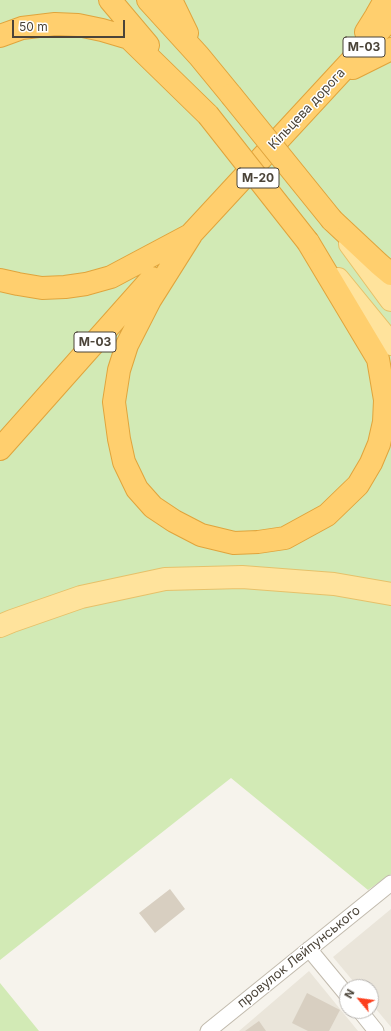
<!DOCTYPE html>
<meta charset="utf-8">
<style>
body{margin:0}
#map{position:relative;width:391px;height:1031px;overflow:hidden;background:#f6f3ec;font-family:Inter,sans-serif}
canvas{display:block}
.north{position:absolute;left:339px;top:979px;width:40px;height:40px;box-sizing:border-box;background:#fff;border:1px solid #b7b4b0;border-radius:50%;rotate:299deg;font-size:11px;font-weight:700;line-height:16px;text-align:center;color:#4b4439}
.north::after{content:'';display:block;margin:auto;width:14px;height:18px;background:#fc3f1d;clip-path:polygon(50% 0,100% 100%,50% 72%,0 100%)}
.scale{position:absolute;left:12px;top:20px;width:113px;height:18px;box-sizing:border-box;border:2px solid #4b4439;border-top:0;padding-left:5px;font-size:12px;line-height:14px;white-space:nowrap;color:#4b4439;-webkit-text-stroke:3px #fff;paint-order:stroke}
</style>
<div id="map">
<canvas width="391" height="1031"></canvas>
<div class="north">N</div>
<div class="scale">50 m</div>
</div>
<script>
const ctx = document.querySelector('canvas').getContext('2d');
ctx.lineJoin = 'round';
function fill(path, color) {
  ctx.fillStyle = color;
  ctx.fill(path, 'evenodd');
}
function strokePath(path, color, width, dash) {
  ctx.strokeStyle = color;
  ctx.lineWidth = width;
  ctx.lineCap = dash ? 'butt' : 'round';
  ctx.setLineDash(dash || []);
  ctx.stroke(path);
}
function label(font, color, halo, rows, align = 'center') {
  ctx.font = font + ' Inter,sans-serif';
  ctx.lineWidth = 3;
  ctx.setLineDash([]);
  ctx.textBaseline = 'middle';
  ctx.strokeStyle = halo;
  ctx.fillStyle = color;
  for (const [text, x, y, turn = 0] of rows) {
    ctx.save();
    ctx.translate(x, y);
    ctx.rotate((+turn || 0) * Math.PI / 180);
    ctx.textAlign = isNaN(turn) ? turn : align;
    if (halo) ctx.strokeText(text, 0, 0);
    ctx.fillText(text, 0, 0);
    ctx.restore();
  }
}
const residential = new Path2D(`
 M 391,909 L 391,1027 L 371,1003 L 371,987 L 358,987 L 333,957 Z
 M 309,971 L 358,1031 L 239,1031 Z`);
const green = new Path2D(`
 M 0,0 L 391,0 L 391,874 L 368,890 L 231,778 L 0,960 Z
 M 0,983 L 39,1031 L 0,1031 Z`);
const building = new Path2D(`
 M 170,889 L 185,909 L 155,933 L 139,913 Z
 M 307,993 L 340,1010 L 329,1031 L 308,1031 L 292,1023 Z
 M 259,1021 L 266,1031 L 245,1031 Z`);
const street = new Path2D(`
 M 309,949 L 347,995
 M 360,1011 L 376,1031
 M 208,1031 L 391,883`);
const primary = new Path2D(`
 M 350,244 L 391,300
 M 338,279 L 391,344
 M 0,626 L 12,621 L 81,597 L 165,579 L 242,577 L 334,584 L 391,594`);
const highway = new Path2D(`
 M 110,0 L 148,45
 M 148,0 L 199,56 L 231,95
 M 171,0 L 187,33
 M 366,32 L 376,16 L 385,0
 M 0,36 L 22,28 L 55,24 L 78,25 L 102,30 L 129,38 L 208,115
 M 353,68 L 391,49
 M 332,220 L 379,264 L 391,274
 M 191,235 L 150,300 L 127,345 L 119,370 L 114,402 L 119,439 L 124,462 L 137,489 L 153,507 L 174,521 L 201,535 L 234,543 L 258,542 L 285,538 L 327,515 L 358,485 L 371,463 L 379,444 L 384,422 L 385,400 L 378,359 L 308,242
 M 181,245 L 391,18
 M 0,280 L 18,284 L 42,288 L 65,287 L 86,284 L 111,277 L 190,235
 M 0,449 L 152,278`);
const highwayBridge = new Path2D(`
 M 231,95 L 332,220
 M 208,115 L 308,242`);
const shields = [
 [364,47,42],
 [258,178,42],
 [95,342,42]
];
const shieldNames = [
 ["М-03",364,47],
 ["М-20",258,178],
 ["М-03",95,342]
];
const streetNames = [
 ["Кільцева дорога",307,109,-47],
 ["провулок Лейпунського",299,957,-39]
];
fill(residential, '#eae5da');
fill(green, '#d2eab5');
fill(building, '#d8cfc1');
strokePath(street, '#c2bbae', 17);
strokePath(primary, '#e6c16a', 24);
strokePath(highway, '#e0a43c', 24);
strokePath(street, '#fff', 15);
strokePath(primary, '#ffe39c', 22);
strokePath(highway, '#ffcf6e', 22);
strokePath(highwayBridge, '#e0a43c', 24, []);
strokePath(highwayBridge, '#ffcf6e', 22);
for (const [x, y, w] of shields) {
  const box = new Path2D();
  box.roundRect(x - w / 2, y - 10, w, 20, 3);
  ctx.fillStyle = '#fff';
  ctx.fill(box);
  strokePath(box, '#4b4439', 1);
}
label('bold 12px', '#4b4439', null, shieldNames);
label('13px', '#4b4439', '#fff', streetNames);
</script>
